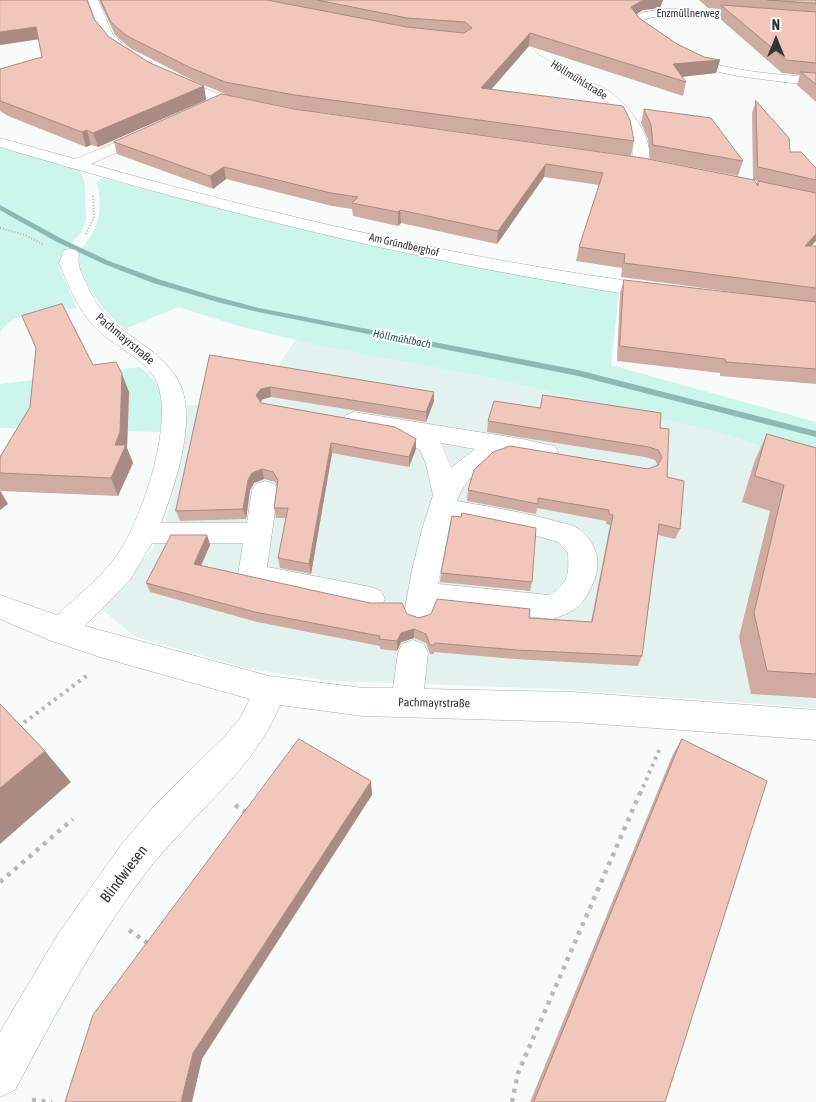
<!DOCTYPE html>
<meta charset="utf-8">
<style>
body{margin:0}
#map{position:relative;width:816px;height:1102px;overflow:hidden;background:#f7fcfb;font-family:"Asap Condensed",sans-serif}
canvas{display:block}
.north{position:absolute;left:751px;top:15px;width:50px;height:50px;-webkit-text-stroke:4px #fff;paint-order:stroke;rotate:0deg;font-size:14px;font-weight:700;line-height:20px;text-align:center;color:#333534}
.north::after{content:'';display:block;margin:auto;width:18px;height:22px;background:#333534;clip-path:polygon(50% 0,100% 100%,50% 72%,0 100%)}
</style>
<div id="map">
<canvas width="816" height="1102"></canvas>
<div class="north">N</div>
</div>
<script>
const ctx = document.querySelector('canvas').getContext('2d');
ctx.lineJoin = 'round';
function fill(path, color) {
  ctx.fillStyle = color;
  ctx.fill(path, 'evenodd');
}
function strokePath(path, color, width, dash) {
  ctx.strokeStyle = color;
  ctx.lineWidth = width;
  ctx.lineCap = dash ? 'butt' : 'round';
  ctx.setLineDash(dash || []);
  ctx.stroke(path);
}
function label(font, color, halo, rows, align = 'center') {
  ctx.font = font + ' "Asap Condensed",sans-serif';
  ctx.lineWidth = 4;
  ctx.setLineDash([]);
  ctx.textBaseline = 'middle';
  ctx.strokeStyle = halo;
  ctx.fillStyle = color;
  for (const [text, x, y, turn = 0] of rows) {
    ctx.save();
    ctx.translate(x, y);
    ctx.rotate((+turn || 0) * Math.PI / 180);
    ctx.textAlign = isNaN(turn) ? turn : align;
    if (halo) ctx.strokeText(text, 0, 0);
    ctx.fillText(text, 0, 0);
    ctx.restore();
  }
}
const built = new Path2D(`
 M 295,340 L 492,378 L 713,431 L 816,463 L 816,708 L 559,689 L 331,681 L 250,669 L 136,637 L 100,608 L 151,552 L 165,525 L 178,470 L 187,419 L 187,405 L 230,404 L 263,389 Z`);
const green = new Path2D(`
 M 0,147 L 80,170 L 85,184 L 86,221 L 80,234 L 64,251 L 59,268 L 77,308 C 55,311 9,311 0,333 Z
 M 103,178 C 273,223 445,264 619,292 L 611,365 L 816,422 L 816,463 L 713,431 L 492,378 L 316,345 L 242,327 L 178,307 L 125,329 C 99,309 86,286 76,255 C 98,230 104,215 97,182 Z
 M 140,367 C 165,387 166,402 161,432 L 0,428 L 0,384 Z`);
const stream = new Path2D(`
 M 0,205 L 62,239 L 109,261 L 158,279 L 210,295 L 259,308 L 578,370 L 816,431 L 816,437 L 578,376 L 258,312 L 221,303 L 153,283 L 104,264 L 57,242 L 12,217 L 0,210 Z`);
const pathFar3 = new Path2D(`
 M 529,44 L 538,54 L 572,75`);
const pathFar2 = new Path2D(`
 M 0,228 L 25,235 L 44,245
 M 86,234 L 94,217 L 93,195`);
const pathFar1 = new Path2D(`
 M 18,727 L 89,674
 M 640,794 L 660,748`);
const path = new Path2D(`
 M 235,805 L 247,813
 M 0,882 L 73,819
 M 129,930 L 150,945
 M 32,1100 L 52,1102
 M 512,1102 L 518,1073 L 640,793`);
const minor = new Path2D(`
 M 88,0 L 98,0 L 113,35 L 137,56 L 139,59 L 137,62 L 129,62 L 102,37 Z
 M 667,9 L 722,10 L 816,17 L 816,23 C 777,20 677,7 643,20 L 646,25 C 666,38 686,54 709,62 C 742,73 781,74 816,78 L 816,86 L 737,76 L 701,68 L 675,55 L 638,29 L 631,19 L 644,12 Z
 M 171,74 L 211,91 L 258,104 L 260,107 L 253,111 L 201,97 L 166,81 L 165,78 L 166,75 Z
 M 594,84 C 619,90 663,142 645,167 L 640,169 L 632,164 C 635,146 628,123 615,109 C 608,101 598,97 589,91 L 587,88 L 589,85 Z
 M 148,129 L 153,130 L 155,133 L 153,136 L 91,164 C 276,216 467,260 658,285 L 665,287 L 668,291 L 665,295 C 645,300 581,286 557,282 C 369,250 181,201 0,147 L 0,138 L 75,159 Z
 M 70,249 L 76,250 L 79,254 C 77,265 81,272 86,283 C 91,294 97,306 106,315 C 131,342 171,354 183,392 C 194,430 174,487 161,523 L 247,523 L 252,490 L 256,484 L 265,481 L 274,484 L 278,490 L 267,567 L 371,587 L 381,591 L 385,599 L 381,607 L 371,611 L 242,583 L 238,575 L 243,543 L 152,543 L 130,580 L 85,626 L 269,676 L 363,688 L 393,688 L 398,653 L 402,644 L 413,640 L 424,644 L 428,653 L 424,689 L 573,692 L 816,710 L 816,740 L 573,722 L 363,716 L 280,705 C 253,772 191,815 148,870 C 96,938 55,1015 15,1090 L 0,1097 L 0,1032 L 58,934 L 121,845 L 155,805 L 226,735 L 240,718 L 250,699 L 100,657 L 49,640 L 0,619 L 0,595 L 57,615 C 77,596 102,577 118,554 C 142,519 178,415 154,377 C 142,358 118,347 102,334 C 80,315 70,289 59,263 L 64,250 Z
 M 354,412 L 522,439 L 555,446 L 558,452 L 555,458 C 540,462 527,454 512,454 C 490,454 463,481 457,501 C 490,507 523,512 555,521 C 562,523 571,524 577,528 C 594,539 602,559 595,578 C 585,603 579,610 553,619 L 435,607 L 429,623 L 419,626 L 409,623 L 404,614 L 412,570 L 423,526 L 433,495 L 426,464 L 420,450 L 396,435 L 346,425 L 342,420 L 346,415 ZM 441,443 L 475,449 L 451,468 ZM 451,519 L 527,533 L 558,542 L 568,553 C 569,575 569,583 549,595 L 438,584 Z`);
const wall = new Path2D(`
 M 99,0 L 663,0 L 660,8 L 643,10 L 637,14 L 639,18 L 677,44 L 704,57 L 720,60 L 716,73 L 682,77 L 686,82 L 683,96 L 529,46 L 491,90 L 634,141 L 631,156 L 296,109 L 228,95 L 194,81 L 130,48 L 115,35 Z
 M 699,0 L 816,0 L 816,102 L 797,85 L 800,75 L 782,73 L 718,17 L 720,9 L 708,8 Z
 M 94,19 L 109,37 L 150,63 L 204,86 L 206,100 L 98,147 L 91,145 L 86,147 L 8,116 L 0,111 L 0,69 L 42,57 L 39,39 L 0,45 Z
 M 756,101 L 790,152 L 816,168 L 816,241 L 811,246 L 816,246 L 816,384 L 720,376 L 720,373 L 617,361 L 620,293 L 624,280 L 785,299 L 621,277 L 622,268 L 576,261 L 579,247 L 599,185 L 544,177 L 497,244 L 401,223 L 398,226 L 353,216 L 352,209 L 332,206 L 226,179 L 213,189 L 117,154 L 114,142 L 294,109 L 757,184 L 758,181 L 753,180 L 752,113 Z
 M 644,109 L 743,161 L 738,176 L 650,159 L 648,139 L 641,123 Z
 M 210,355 L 434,401 L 426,422 L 271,397 L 263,399 L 260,402 L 261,403 L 416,449 L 409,467 L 332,453 L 311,574 L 280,568 L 278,558 L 286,518 L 276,518 L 274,508 L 277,486 L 275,482 L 264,479 L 254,483 L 250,490 L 246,519 L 180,521 L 176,511 Z
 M 93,365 L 129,392 L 127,448 L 133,463 L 118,496 L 1,491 L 0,489 L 0,457 Z
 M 488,421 L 660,428 L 667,477 L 680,529 L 675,539 L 658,535 L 642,656 L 638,666 L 515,659 L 434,652 L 434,654 L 430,654 L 426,643 L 414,638 L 401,642 L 397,651 L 380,649 L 380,646 L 257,622 L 150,592 L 146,583 L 207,535 L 210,545 L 201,566 L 407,614 L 419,618 L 529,618 L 591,622 L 610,525 L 606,524 L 606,521 L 537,508 L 536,514 L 467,501 L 468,490 L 648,469 L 658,466 L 655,460 L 645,457 L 487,432 Z
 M 767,434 L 816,448 L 816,698 L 751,694 L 739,637 L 770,511 L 742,502 L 755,460 Z
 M 461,517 L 532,582 L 530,591 L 440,582 L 441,573 Z
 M 682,739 L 665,1102 L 530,1102 L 673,754 Z`);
const shadedWall = new Path2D(`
 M 643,0 L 663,0 L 660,8 L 643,10 L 629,19 L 631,7 Z
 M 36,27 L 40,39 L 0,45 L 0,32 Z
 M 530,33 L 529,46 L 480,102 L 481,88 Z
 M 720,60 L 716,73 L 670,78 L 673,64 Z
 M 204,86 L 206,100 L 98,147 L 93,133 Z
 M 87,130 L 91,145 L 86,147 L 82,132 Z
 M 546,164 L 544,177 L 497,244 L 498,231 Z
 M 224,167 L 226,179 L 213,189 L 210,176 Z
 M 400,210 L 401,223 L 398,226 L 398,212 Z
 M 816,234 L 816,241 L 799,259 L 805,246 Z
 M 122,374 L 129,392 L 127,448 L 133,463 L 118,496 L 111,478 Z
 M 270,387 L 271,397 L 263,399 L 258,405 L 256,395 L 261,389 Z
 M 434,392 L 434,401 L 426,422 L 426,412 Z
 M 416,439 L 416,449 L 409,467 L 409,457 Z
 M 331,443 L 332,453 L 311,574 L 309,564 Z
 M 262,469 L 264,479 L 254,483 L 250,490 L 246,519 L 243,509 L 248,480 L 252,473 Z
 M 0,490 L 8,504 L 0,510 Z
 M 207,535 L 210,545 L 197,574 L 194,564 Z
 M 414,629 L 414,638 L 401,642 L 397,651 L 397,641 L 401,633 Z
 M 45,751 L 71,782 L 0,844 L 0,788 Z
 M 371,781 L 372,795 L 202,1059 L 192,1102 L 181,1102 L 193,1053 Z`);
const building = new Path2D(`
 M 0,0 L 87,0 L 94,19 L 109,37 L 150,63 L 204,86 L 93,133 L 87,130 L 82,132 L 3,102 L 0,101 L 0,69 L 42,57 L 36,27 L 0,32 Z
 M 101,0 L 267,0 L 407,27 L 464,33 L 472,28 L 465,22 L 407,18 L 317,0 L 643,0 L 631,7 L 639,18 L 677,44 L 704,57 L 720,60 L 673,64 L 686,82 L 530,33 L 481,88 L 623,106 L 630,120 L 634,141 L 295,95 L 225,82 L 191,68 L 127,36 L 111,22 Z
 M 767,0 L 816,0 L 816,3 Z
 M 721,5 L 816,12 L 816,63 L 787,60 Z
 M 801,72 L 816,73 L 816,84 Z
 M 222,94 L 294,109 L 643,158 L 754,180 L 758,186 L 758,181 L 816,193 L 816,234 L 805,246 L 816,246 L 816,288 L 624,263 L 625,254 L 579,247 L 603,173 L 546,164 L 498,231 L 400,210 L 398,212 L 352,203 L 358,197 L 331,193 L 224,167 L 210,176 L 114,142 Z
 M 756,101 L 789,138 L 790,152 L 801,152 L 816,168 L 816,180 L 758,167 Z
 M 644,109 L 711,118 L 743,161 L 653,145 L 651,125 Z
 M 624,280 L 816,302 L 816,369 L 726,362 L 725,359 L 620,346 Z
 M 62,304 L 93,365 L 116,362 L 122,374 L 120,432 L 115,445 L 126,445 L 111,478 L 0,473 L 0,457 L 30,407 L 36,348 L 22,316 Z
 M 210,355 L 434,392 L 426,412 L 270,387 L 261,389 L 256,395 L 261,403 L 395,427 L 416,439 L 409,457 L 331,443 L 309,564 L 278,558 L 288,508 L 274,508 L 278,480 L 273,472 L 262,469 L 252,473 L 248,480 L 243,509 L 176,511 Z
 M 543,395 L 661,413 L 660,428 L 669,429 L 667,477 L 684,481 L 680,529 L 659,524 L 642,656 L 517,650 L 435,643 L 434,645 L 430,645 L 426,634 L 414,629 L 401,633 L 397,641 L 379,639 L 380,636 L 255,612 L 146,583 L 171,535 L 207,535 L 194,564 L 370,603 L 402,603 L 407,614 L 419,618 L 431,614 L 437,599 L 530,609 L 529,618 L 592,622 L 613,515 L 609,514 L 609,510 L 538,498 L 538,504 L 468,490 L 474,470 L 493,452 L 510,446 L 648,469 L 658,465 L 662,457 L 658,450 L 649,447 L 488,421 L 494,401 L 540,408 Z
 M 767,434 L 816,448 L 816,674 L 767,671 L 754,613 L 784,485 L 755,476 Z
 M 462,513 L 536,528 L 532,582 L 441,573 L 452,516 L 461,517 Z
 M 0,704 L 45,751 L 0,788 Z
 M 299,739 L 371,781 L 193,1053 L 181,1102 L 65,1102 L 93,1015 Z
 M 682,739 L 767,781 L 665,1102 L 534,1102 Z`);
const farStreetnames = [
 ["Enzmüllnerweg",688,14],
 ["Höllmühlstraße",579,80,32],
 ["Am Gründberghof",404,245,13]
];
const farWaternames = [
 ["Höllmühlbach",402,339,11]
];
const streetNames = [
 ["Pachmayrstraße",125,339,40],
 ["Pachmayrstraße",434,703,1]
];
const nearStreetnames = [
 ["Blindwiesen",124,874,-53]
];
fill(built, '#e3f2ee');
fill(green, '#ccf5ec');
fill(stream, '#8cbab0');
strokePath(minor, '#a7acab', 1);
strokePath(pathFar3, '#b5b9b8', 1, [1, 2]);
strokePath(pathFar2, '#b5b9b8', 2, [1, 2]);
strokePath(pathFar1, '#b5b9b8', 4, [3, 4.5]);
strokePath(path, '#b5b9b8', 4.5, [4, 5.5]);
fill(minor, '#fff');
fill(wall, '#cfaba1');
fill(shadedWall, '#a98b83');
fill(building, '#f1c7bb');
strokePath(building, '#a98b83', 1);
label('11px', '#333534', '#fff', farStreetnames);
label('italic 11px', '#16554b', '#fff', farWaternames);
label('12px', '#333534', '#fff', streetNames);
label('15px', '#333534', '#fff', nearStreetnames);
</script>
